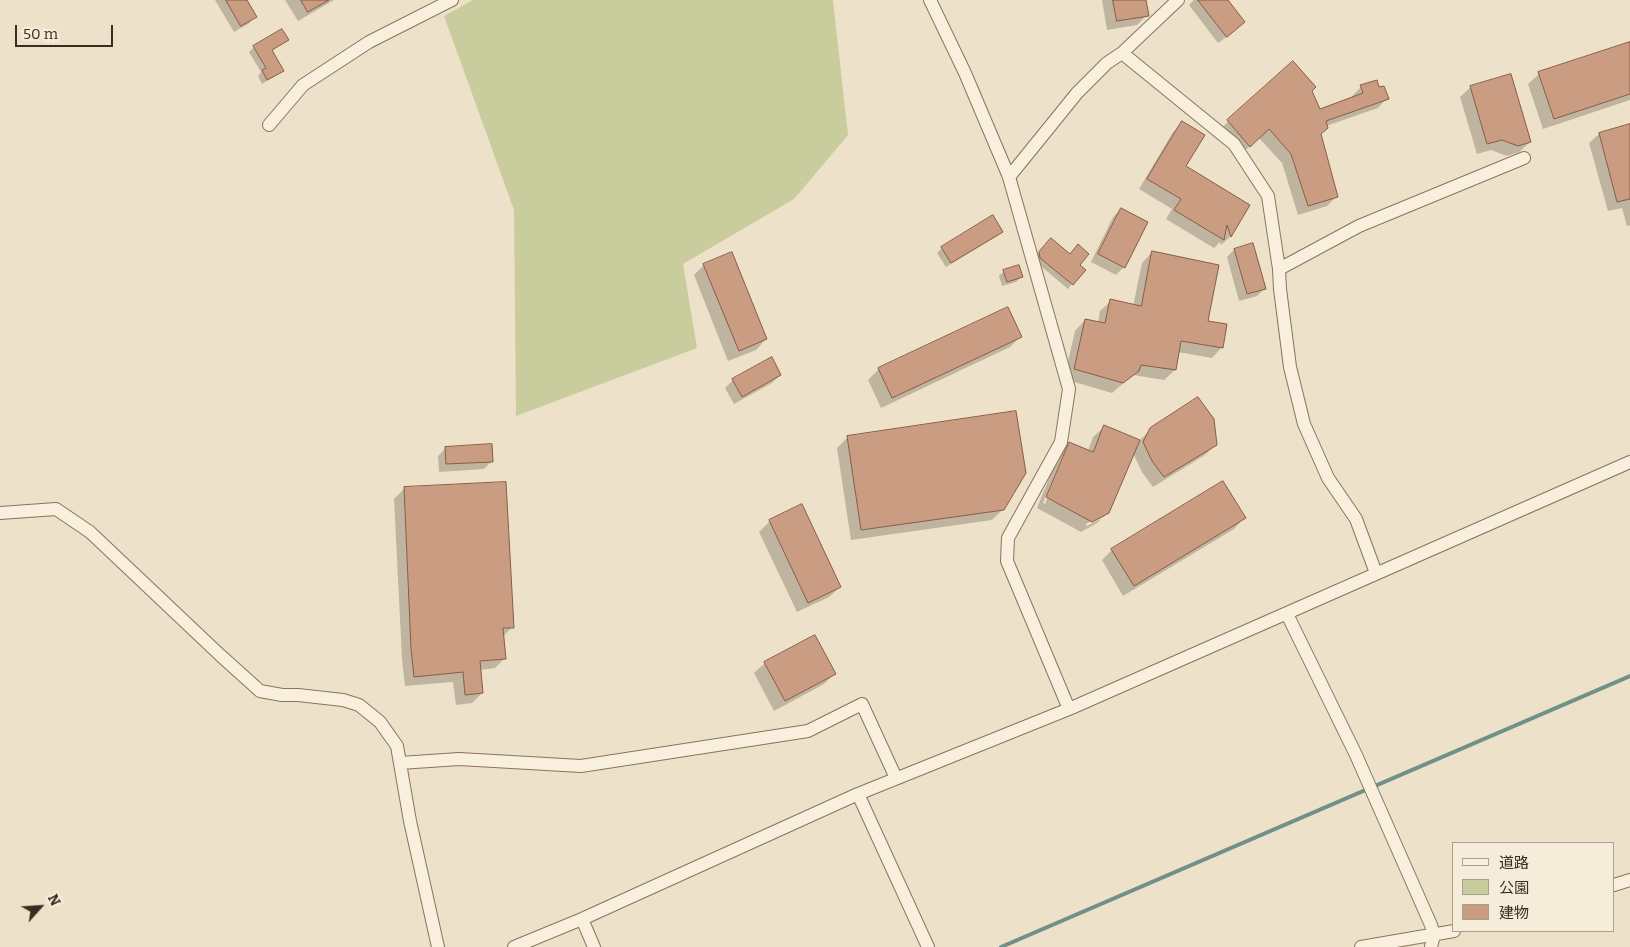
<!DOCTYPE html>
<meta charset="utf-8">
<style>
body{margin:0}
#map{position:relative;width:1630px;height:947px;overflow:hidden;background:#eee1c9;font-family:Bitter,"Noto Sans JP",serif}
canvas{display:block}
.legend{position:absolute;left:1452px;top:842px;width:162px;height:90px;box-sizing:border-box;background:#f5ecd9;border:1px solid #ab9f8f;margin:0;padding:6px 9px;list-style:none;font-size:15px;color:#3b2c21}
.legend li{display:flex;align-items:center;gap:10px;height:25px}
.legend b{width:25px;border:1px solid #ab9f8f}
.north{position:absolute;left:15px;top:882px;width:50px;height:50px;-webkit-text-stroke:4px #f5ecd9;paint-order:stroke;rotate:64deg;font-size:14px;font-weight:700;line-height:20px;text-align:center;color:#3b2c21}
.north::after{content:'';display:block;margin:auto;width:18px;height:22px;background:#3b2c21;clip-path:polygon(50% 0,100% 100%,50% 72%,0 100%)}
.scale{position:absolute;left:15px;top:25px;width:98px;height:22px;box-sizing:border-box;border:2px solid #3b2c21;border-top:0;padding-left:6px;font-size:15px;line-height:18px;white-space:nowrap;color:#3b2c21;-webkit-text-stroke:4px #f5ecd9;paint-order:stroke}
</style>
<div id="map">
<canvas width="1630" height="947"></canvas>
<ul class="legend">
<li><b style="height:6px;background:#f8efdd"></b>道路</li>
<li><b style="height:14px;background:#c9cc9d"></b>公園</li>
<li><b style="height:14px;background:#ca9c81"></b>建物</li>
</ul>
<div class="north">N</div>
<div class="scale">50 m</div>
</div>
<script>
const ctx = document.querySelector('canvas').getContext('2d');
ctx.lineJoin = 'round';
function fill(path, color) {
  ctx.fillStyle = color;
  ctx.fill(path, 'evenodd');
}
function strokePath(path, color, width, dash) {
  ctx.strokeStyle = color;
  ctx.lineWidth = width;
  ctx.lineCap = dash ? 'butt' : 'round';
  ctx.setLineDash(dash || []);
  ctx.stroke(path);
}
const green = new Path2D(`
 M 473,0 L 833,0 L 848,135 L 794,199 L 683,264 L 697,348 L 516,416 L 514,210 L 444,16 Z`);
const shadow = new Path2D(`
 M 215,0 L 245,0 L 255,17 L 248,24 L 234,32 Z
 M 285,0 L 334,0 L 298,21 Z
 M 1102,0 L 1145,0 L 1147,15 L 1137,25 L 1107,30 Z
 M 1194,0 L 1226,0 L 1236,30 L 1218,43 L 1189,5 Z
 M 287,40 L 271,51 L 282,70 L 277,75 L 262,84 L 258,76 L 261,72 L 249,52 L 254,47 Z
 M 1630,43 L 1630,100 L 1543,129 L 1528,84 L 1539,74 Z
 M 1293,63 L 1311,91 L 1319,110 L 1352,98 L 1352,96 L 1361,87 L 1379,89 L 1387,98 L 1378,108 L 1326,126 L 1320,135 L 1337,196 L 1327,206 L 1298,215 L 1282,163 L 1259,138 L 1240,155 L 1218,131 Z
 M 1471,87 L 1530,142 L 1519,152 L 1507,156 L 1491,150 L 1477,154 L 1460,97 Z
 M 1182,123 L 1184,166 L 1248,205 L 1230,237 L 1221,245 L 1220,242 L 1214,248 L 1166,219 L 1172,209 L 1139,189 L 1173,132 Z
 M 1630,125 L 1630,225 L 1627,226 L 1622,208 L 1608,211 L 1589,143 L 1599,134 Z
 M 1121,209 L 1124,267 L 1116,275 L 1091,262 L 1113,217 Z
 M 1001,231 L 997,236 L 946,267 L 937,253 L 942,248 Z
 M 1046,244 L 1078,265 L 1072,284 L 1068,289 L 1036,262 L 1035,258 Z
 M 1234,250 L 1265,288 L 1257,296 L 1239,301 L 1227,257 Z
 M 1152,252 L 1206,322 L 1222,347 L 1212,358 L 1178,352 L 1175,370 L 1164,380 L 1133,375 L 1112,393 L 1064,379 L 1075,331 L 1085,320 L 1098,323 L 1100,311 L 1111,301 L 1133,306 L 1142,263 Z
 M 704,265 L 766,339 L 756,350 L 728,361 L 694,275 Z
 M 1004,271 L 1021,277 L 1016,282 L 1002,286 L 999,276 Z
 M 1021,336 L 1010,347 L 881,408 L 868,380 L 879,369 Z
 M 780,375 L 772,383 L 734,404 L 725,388 L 733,380 Z
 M 1104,427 L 1139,441 L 1151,429 L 1216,444 L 1205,455 L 1153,487 L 1142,472 L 1133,453 L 1108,512 L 1097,523 L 1081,532 L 1037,508 L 1059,454 L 1069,444 L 1088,451 L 1093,437 ZM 1063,455 L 1065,455 L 1045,504 L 1043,503 ZM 1102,515 L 1102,518 L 1087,526 L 1086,524 Z
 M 848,437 L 1003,509 L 992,520 L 851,540 L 837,448 Z
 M 446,448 L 492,461 L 484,469 L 439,472 L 438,456 Z
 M 405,488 L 512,627 L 503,637 L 505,658 L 495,668 L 480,670 L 482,693 L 472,703 L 456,705 L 453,682 L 405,686 L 402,659 L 394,499 Z
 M 1244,518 L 1234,529 L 1123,596 L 1102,560 L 1112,550 Z
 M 770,521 L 840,587 L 829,597 L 797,612 L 759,532 Z
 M 765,663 L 834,674 L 824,684 L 774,711 L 754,673 Z`);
const stream = new Path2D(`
 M 1001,947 L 1630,676`);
const building = new Path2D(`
 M 226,0 L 247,0 L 257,17 L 241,26 Z
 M 301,0 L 329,0 L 308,12 Z
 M 1113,0 L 1146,0 L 1149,16 L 1117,21 Z
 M 1198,0 L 1228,0 L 1245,22 L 1227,37 Z
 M 282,29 L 289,40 L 272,50 L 284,71 L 267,80 L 262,70 L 266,68 L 253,46 Z
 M 1630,42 L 1630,94 L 1554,119 L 1538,72 Z
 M 1293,61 L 1316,87 L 1312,91 L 1320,109 L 1363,93 L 1360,85 L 1377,80 L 1379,87 L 1384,86 L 1389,99 L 1326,121 L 1328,128 L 1321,134 L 1338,197 L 1308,206 L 1291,154 L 1269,129 L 1250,147 L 1227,120 Z
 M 1511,74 L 1531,142 L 1518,146 L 1502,140 L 1487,144 L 1470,86 Z
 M 1182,121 L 1205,135 L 1186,166 L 1250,205 L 1231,237 L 1227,225 L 1224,240 L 1174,210 L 1181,199 L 1147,179 Z
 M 1630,124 L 1630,199 L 1617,202 L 1599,133 Z
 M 1121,208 L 1148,222 L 1125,268 L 1098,254 Z
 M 993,215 L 1003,232 L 951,263 L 941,247 Z
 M 1051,238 L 1070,254 L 1078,244 L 1089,254 L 1080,265 L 1086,270 L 1073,285 L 1040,258 L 1039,252 Z
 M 1253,243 L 1266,289 L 1247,294 L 1234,249 Z
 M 1152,251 L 1219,265 L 1208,321 L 1227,324 L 1223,348 L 1181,341 L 1176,370 L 1141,365 L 1139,371 L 1123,383 L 1074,369 L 1085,319 L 1105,323 L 1110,299 L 1141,306 Z
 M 732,252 L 767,339 L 739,351 L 703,264 Z
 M 1019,265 L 1023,277 L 1007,282 L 1003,270 Z
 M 1008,307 L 1022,337 L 892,398 L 878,368 Z
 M 772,357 L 781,375 L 742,397 L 732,379 Z
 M 1198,397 L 1214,419 L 1217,445 L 1164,477 L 1152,461 L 1143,442 L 1150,428 Z
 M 1016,411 L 1026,473 L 1004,510 L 861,530 L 847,436 Z
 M 1104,425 L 1140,440 L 1109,513 L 1092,522 L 1046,497 L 1069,442 L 1093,452 Z
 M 492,444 L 493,462 L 446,464 L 445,447 Z
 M 1223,481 L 1246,518 L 1134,586 L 1111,549 Z
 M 506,482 L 514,628 L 503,628 L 506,659 L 480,661 L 483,693 L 465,695 L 463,672 L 414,677 L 411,649 L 404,487 Z
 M 802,504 L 841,587 L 808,603 L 769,520 Z
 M 815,635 L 836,674 L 785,701 L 764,662 Z`);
const street = new Path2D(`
 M 930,0 L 965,73 L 1009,177 L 1069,389 L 1061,442 L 1008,538 L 1007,561 L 1069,709
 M 1122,53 L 1234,144 L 1268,196 L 1279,269 L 1280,289 L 1290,367 L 1304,424 L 1328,478 L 1356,519 L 1376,573
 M 269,125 L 303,85 L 369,42 L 452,0
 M 1009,177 L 1077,93 L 1107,63 L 1122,53 L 1178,0
 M 1279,269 L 1359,226 L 1524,158
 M 0,513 L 56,509 L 90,532 L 220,655 L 260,691 L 282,695 L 298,695 L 343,700 L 359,705 L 380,722 L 397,746 L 410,821 L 438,947
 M 1287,614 L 1356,755 L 1431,925 L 1434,935 L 1431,947
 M 400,763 L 459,759 L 581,766 L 808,731 L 862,704 L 896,778
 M 858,794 L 928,947
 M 1614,885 L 1630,880
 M 582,919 L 594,947
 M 514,947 L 582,919 L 858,794 L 1069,709 L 1630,462
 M 1361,947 L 1454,931`);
fill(green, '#c9cc9d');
fill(shadow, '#0003');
strokePath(stream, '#709187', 4);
fill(building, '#ca9c81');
strokePath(building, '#885c45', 1);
strokePath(street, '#8a735e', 14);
strokePath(street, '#f8efdd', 12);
</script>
